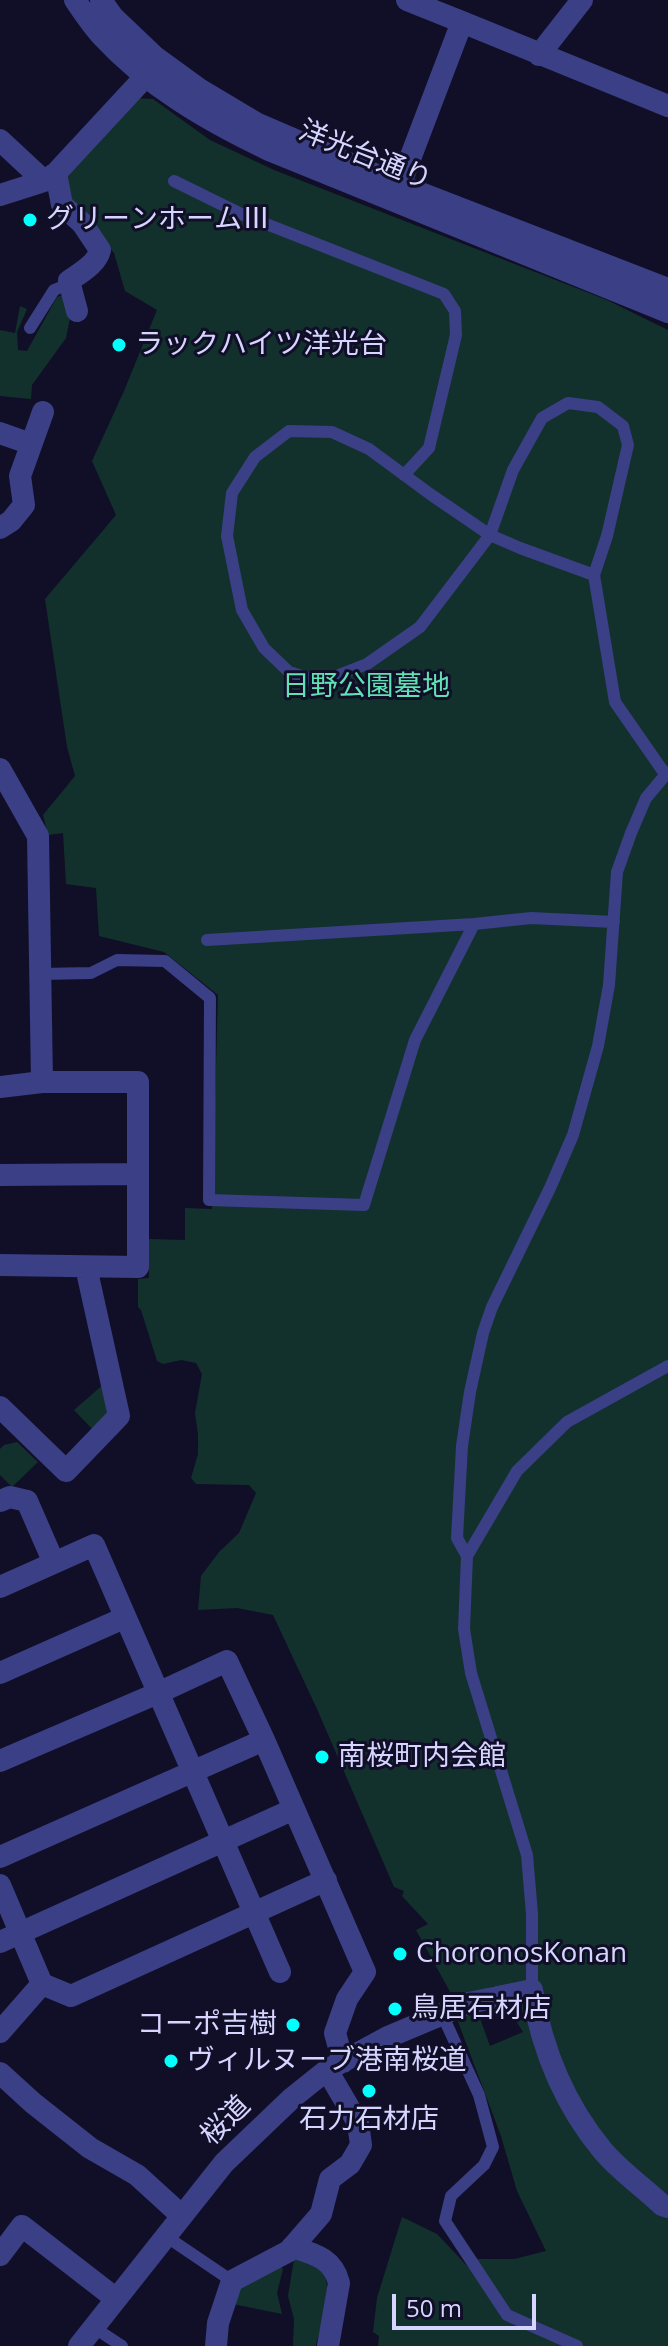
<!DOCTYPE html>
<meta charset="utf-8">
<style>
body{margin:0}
#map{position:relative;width:668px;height:2346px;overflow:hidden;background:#110f27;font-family:"Open Sans",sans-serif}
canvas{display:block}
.scale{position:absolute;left:392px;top:2294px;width:144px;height:36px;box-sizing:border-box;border:4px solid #d6d5ff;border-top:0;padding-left:10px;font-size:24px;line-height:28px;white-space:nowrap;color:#d6d5ff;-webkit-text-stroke:6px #110f27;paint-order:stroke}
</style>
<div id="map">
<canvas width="668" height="2346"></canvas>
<div class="scale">50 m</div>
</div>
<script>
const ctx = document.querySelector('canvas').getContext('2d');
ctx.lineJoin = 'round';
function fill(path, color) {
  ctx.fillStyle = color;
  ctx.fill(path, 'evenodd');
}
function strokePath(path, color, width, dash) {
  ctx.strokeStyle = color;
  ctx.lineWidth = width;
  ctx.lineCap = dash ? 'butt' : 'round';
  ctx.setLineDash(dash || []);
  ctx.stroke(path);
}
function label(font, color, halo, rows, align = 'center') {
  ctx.font = font + ' "Open Sans","Noto Sans JP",sans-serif';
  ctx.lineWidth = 6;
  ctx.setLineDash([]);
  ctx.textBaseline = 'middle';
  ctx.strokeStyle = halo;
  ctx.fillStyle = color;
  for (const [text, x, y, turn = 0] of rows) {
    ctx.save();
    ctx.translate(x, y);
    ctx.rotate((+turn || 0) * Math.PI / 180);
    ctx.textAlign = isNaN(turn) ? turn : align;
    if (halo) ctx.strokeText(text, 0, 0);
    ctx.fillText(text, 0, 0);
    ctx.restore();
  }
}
const green = new Path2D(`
 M 133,98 L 153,99 L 210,140 L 274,170 L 607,300 L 668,330 L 668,2346 L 378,2346 L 379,2336 L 373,2332 L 377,2298 L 402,2217 L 437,2234 L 472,2271 L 477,2259 L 514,2259 L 546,2251 L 517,2191 L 501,2136 L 457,2019 L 477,2010 L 490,2046 L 523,2032 L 494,1986 L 454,1999 L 416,1930 L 428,1924 L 402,1896 L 404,1891 L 394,1887 L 317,1709 L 273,1615 L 237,1608 L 198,1610 L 201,1576 L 219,1552 L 239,1533 L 256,1493 L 249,1485 L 196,1484 L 191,1478 L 198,1454 L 198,1434 L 195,1413 L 202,1374 L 196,1363 L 181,1360 L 163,1364 L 157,1361 L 141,1310 L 138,1307 L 138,1279 L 149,1278 L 149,1239 L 185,1240 L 185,1208 L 212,1209 L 218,995 L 164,952 L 99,936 L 96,888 L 66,884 L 63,833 L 48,835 L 43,815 L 75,776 L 67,747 L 45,599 L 116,515 L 92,461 L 124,391 L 157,310 L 125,291 L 114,253 L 67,195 L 65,176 Z
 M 63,295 L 70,318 L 66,338 L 32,385 L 31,399 L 0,396 L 0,330 L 15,333 L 20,306 L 27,309 L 17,332 L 18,350 L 27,351 L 57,297 Z
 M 105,1383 L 114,1413 L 95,1432 L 74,1410 Z
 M 17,1442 L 38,1462 L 12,1487 L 0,1475 L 0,1449 L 4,1445 Z
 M 294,2259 C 300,2260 308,2261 313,2263 C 340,2274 321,2324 316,2346 L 293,2346 L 294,2319 L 288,2296 Z
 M 279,2265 L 283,2269 L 277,2293 L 282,2314 L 233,2304 L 240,2284 Z`);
const service = new Path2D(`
 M 174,181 L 241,214 L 444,294 L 455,311 L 456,335 L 429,448 L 404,475
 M 30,328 L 54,290 L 69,284
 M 594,575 L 607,536 L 628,445 L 623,426 L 598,407 L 568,403 L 542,418 L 513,470 L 490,535 L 420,627 L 367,664 L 321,682 L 289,672 L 264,648 L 242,610 L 227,536 L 232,493 L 255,457 L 289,431 L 332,432 L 369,449 L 430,494 L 490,535 L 520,548 L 594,575 L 615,702 L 665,774
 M 207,940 L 474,924 L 531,918 L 614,922
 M 41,974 L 91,973 L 117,960 L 165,961 L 210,998 L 209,1200 L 364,1205 L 415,1040 L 474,924
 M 467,1556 L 517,1471 L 567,1422 L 668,1366
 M 532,1990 L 532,1914 L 527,1855 L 471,1673 L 464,1629 L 467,1556 L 457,1538 L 462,1446 L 470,1392 L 483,1333 L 492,1307 L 550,1188 L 573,1135 L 598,1046 L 609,985 L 617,872 L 631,833 L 646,798 L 668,772
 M 442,2014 L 479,2095 L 493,2147 L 484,2165 L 451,2196 L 445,2221 L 507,2315 L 577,2346
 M 167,2237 L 232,2281
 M 93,2327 L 122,2346`);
const minor = new Path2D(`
 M 462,22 L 668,106
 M 539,55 L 582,0
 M 0,140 L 44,181
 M 56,173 L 62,205 L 82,223 L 100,250 C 97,264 80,273 69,281 L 77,311
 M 400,185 L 462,22 L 407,0
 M 0,195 L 44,181 L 56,173 L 145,77
 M 0,433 L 31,444
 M 0,528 L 11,521 L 24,505 L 20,476 L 43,412
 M 0,769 L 38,836 L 42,1082
 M 0,1087 L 42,1082 L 138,1082 L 138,1267 L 0,1265
 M 0,1175 L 138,1174
 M 0,1407 L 66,1471 L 119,1416 L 86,1267
 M 0,1501 L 10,1497 L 27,1501 L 54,1563
 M 0,1587 L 94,1545 L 280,1972
 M 0,1673 L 124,1618
 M 0,1761 L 158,1693 L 227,1661 L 264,1740 L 365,1972 L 347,1999 L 335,2033 L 343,2062
 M 0,1857 L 264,1740
 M 0,1885 L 42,1984 L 0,2032
 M 0,1942 L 294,1809
 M 42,1984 L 71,1996 L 326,1880
 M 0,2073 L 33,2103 L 90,2148 L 137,2175 L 182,2216
 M 292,2247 C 314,2254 333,2258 339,2283 L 328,2346
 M 0,2255 L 22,2226 L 115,2298
 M 79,2346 L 224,2163 L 292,2098 L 327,2070 L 388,2037 L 469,2003 L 532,1990 C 542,2050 564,2104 603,2151 C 620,2171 643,2187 662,2205 L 668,2207
 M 216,2346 L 218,2323 L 232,2281 L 289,2251 L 321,2214 L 330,2179 L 350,2164 L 361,2145 L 358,2123 L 327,2070`);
const tertiary = new Path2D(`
 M 75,0 C 83,12 91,24 101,35 C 148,86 206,120 269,150 L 668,312
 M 101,0 L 113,17 L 155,57 L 199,89 L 256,123 L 400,185 L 668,289`);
const markers = [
 [30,220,8,"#02fffe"],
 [119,345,8,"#02fffe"],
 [322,1757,8,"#02fffe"],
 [400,1954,8,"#02fffe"],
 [395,2009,8,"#02fffe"],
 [293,2025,8,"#02fffe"],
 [171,2061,8,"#02fffe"],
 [369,2091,8,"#02fffe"]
];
const streetNames = [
 ["洋光台通り",365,156,22],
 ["桜道",226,2121,-45]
];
const poiNames = [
 ["グリーンホームⅢ",46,220],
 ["ラックハイツ洋光台",135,345],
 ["南桜町内会館",338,1757],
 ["ChoronosKonan",416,1954],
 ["鳥居石材店",411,2009],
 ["コーポ吉樹",277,2025,"right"],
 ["ヴィルヌーブ港南桜道",187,2061],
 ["石力石材店",369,2120,"center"]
];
const parkNames = [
 ["日野公園墓地",366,687]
];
fill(green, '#12312d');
strokePath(service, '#3a3f86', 12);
strokePath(minor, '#3a3f86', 22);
strokePath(tertiary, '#3a3f86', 22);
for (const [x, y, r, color] of markers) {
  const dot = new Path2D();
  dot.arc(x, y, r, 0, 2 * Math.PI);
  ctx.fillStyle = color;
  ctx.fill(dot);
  strokePath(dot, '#110f27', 3);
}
label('28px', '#d6d5ff', '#110f27', streetNames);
label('28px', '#d6d5ff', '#110f27', poiNames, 'left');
label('28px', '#60e0b3', '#110f27', parkNames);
</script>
